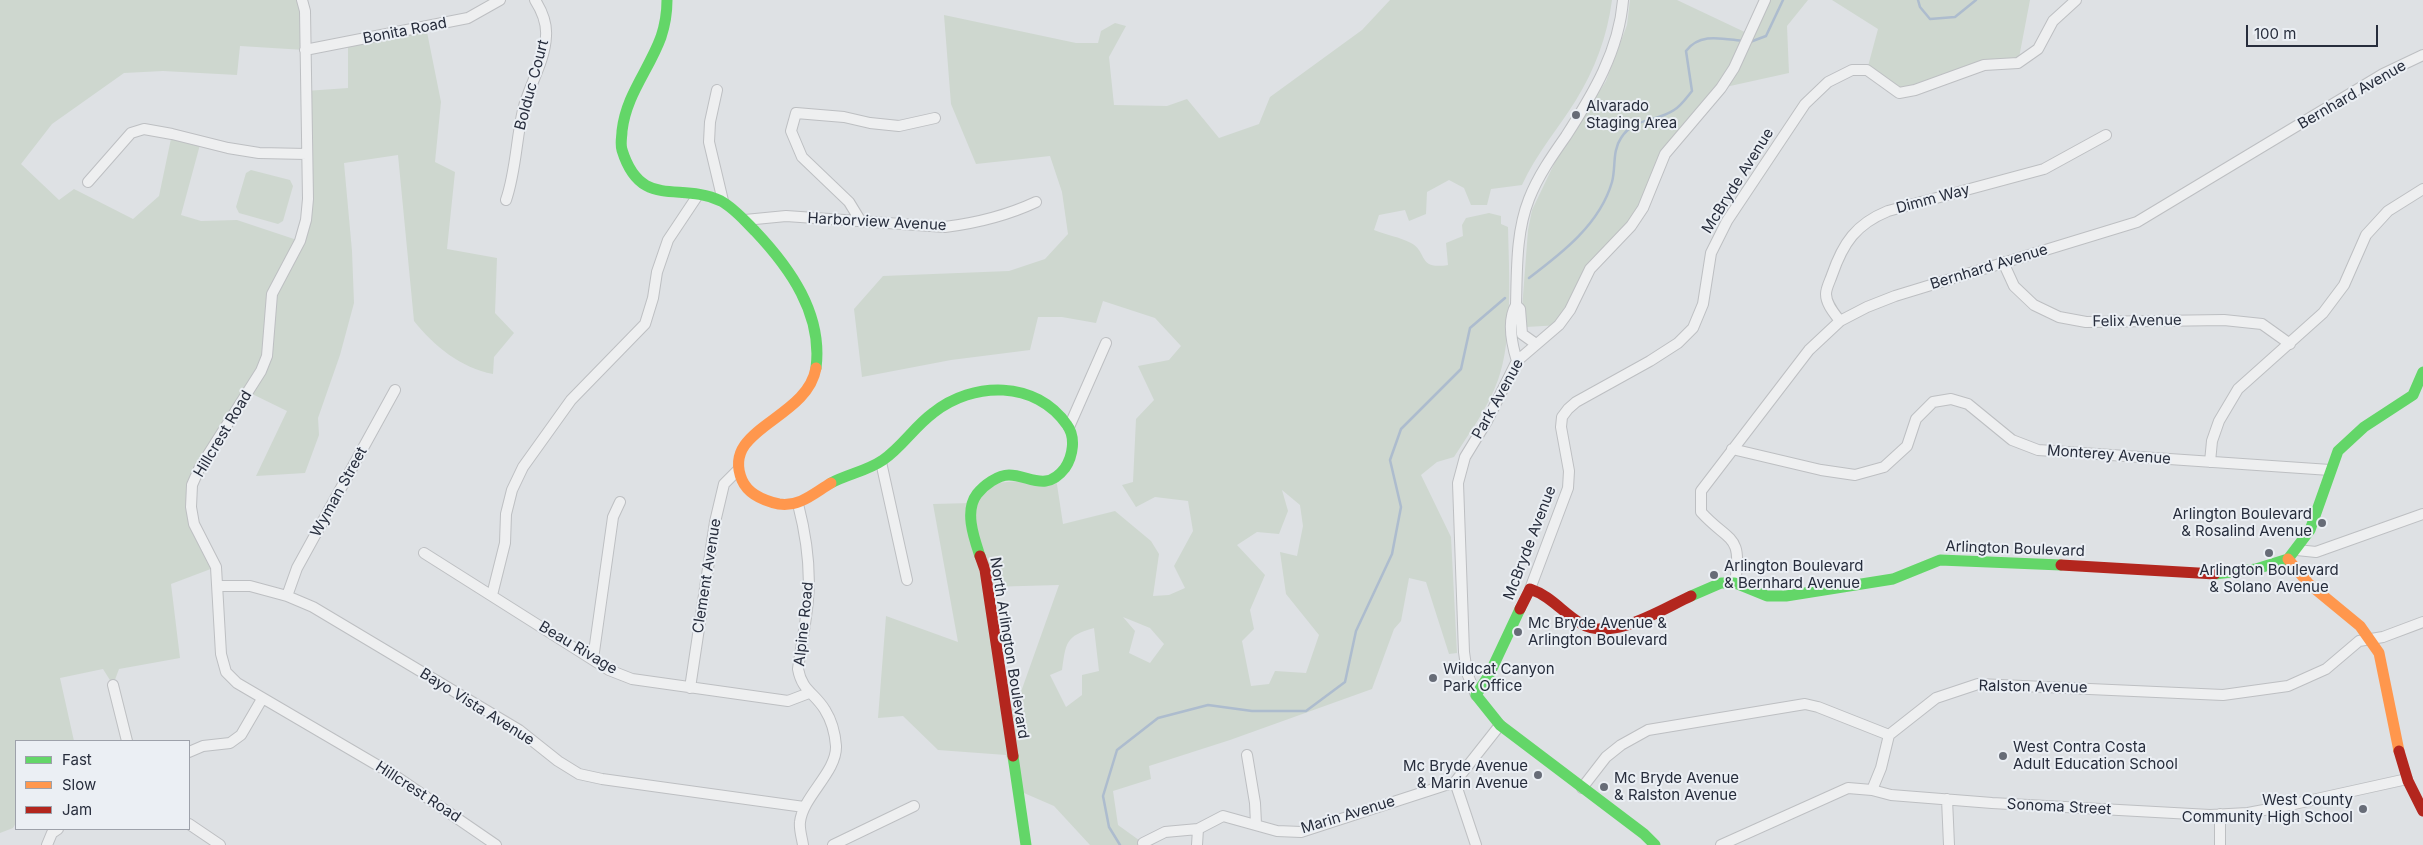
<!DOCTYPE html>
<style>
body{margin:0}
#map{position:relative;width:2423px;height:845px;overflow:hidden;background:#dee1e4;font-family:Inter,sans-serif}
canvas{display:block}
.legend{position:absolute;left:15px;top:740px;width:175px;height:90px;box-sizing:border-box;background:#ebeff4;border:1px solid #9da1aa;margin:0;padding:6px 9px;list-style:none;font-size:15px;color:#272d3c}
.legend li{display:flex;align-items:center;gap:10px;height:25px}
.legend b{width:25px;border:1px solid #9da1aa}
.scale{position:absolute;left:2246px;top:25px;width:132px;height:22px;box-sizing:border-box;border:2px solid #272d3c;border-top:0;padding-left:6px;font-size:15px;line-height:18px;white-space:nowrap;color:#272d3c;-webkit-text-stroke:4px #ebeff4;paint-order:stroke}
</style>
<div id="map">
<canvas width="2423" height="845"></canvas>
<ul class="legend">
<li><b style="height:6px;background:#63d668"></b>Fast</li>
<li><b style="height:6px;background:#ff974d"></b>Slow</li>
<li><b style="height:6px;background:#b3261e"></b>Jam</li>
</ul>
<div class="scale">100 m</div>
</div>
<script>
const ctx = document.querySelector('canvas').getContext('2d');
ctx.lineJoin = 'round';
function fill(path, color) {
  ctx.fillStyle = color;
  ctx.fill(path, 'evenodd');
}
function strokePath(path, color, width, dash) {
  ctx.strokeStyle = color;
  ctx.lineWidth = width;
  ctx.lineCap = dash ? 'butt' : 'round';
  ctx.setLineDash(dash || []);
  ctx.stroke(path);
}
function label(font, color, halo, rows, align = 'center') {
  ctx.font = font + ' Inter,sans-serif';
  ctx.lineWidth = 4;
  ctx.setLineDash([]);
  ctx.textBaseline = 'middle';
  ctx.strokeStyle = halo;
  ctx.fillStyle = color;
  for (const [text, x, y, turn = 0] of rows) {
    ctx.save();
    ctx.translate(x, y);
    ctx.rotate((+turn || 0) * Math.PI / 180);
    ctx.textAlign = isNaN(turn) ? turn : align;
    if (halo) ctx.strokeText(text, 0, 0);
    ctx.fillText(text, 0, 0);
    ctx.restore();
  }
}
const green = new Path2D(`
 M 0,0 L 302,0 L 305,50 L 240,46 L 237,75 L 163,71 L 124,73 L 52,124 L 21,164 L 59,200 L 74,189 L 133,219 L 159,196 L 172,134 L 201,141 L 181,215 L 201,221 L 237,220 L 300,241 L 306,220 L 306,91 L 348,88 L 348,42 L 426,27 L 441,102 L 435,162 L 455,172 L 447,249 L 497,258 L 495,313 L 514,333 L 494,357 L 493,374 C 461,368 434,346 414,321 L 398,155 L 344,163 L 352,251 L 354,303 L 340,355 L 318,418 L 319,435 L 305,473 L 256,476 L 287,411 L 248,392 L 199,469 L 191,507 L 216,567 L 171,584 L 180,658 L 119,669 L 113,685 L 103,669 L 60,678 L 74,741 L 16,741 L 16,823 L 13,828 L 0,833 Z
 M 1390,0 L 1612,0 C 1607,37 1595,69 1576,100 C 1558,129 1536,154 1522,185 L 1491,189 L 1487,205 L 1471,205 L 1464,188 L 1449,180 L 1427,192 L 1426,214 L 1409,221 L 1405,210 L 1379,215 L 1374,230 C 1386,235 1400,237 1411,243 C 1428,252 1417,270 1448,265 L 1446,243 L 1463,236 L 1462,225 L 1466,218 L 1489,213 L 1501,216 L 1501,224 L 1508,227 C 1509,271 1513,339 1498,380 C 1488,408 1470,432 1454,457 L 1437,462 L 1421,475 L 1451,537 L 1457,653 L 1449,654 L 1426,582 L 1409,578 L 1401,621 L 1394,629 L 1372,689 L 1230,740 L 1149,766 L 1151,779 L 1113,791 L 1118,825 L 1143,843 L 1143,845 L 1090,845 L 1054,806 L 1017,790 L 1006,755 L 938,750 L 903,716 L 878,718 L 886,616 L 958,642 L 933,504 L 971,503 L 983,484 L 1056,478 L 1063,524 L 1115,511 L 1151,541 L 1159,554 L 1153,596 L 1169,595 L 1185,588 L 1174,566 L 1193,531 L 1188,501 L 1155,497 L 1136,507 L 1122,485 L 1133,482 L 1136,419 L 1154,400 L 1138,366 L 1169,360 L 1181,346 L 1155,318 L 1103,301 L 1096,323 L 1062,317 L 1038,317 L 1030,350 L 951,360 L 862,377 L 854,309 L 883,276 L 1009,271 L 1045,259 L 1068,234 L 1062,192 L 1050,156 L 976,164 L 951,104 L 944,15 L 1076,43 L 1098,43 L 1101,31 L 1115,23 L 1126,26 L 1109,57 L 1114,105 L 1167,106 L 1187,99 L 1219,138 L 1259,124 L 1270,97 L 1362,30 ZM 1282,490 L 1300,505 L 1303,526 L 1297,556 L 1280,552 L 1286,594 L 1319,635 L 1306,673 L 1275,671 L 1269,684 L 1251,686 L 1242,641 L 1254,629 L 1250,610 L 1265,575 L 1237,545 L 1257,532 L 1279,534 L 1288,511 ZM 1059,585 L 1017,703 L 1004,705 L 987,587 ZM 1123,617 L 1150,628 L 1164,644 L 1150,663 L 1129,653 L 1135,631 ZM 1094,628 L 1099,671 L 1082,675 L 1082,695 L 1066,707 L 1050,675 L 1062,670 C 1066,643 1065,636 1094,628 Z
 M 1630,0 L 1677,0 L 1751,35 L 1766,0 L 1808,0 L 1787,26 L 1789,73 L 1721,88 L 1668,156 L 1647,209 L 1594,272 L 1561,325 L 1526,327 L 1522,309 L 1528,230 L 1532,210 L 1556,160 L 1606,81 L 1627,25 Z
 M 1832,0 L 2030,0 L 2018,63 L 1984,65 L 1899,93 L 1867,70 L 1878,29 Z
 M 251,170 L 290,180 L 293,186 L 283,221 L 278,224 L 239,213 L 236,207 L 246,173 Z`);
const stream = new Path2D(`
 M 1918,0 L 1920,7 L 1930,19 L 1955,17 L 1976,0
 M 1750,42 L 1766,36 L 1783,0
 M 1529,278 C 1562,253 1600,224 1612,182 C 1616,168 1612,151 1621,138 C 1634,117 1657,122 1674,110 C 1681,106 1687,97 1692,91 L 1686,51 C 1700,32 1723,39 1744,41
 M 1120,845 L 1109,827 L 1103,796 L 1117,750 L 1158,718 L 1208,705 L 1252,711 L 1306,711 L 1345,682 L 1356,631 L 1392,554 L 1401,507 L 1390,460 L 1401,429 L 1461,369 L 1470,328 L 1505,298`);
const street = new Path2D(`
 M 302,0 L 305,11 L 308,199 L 306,220 L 300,241 L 272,294 L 267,356 L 261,371 L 199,469 L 192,485 L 191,507 L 194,524 L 216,567 L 221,654 L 226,672 L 237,683 L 394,775 L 496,845
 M 305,50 L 468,18 L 500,0
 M 717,90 L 710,122 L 709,142 L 723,201
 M 88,182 L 131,133 L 144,129 L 172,134 L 228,148 L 259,153 L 307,154
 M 506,200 C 516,171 516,140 523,110 C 529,85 545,62 546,36 C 547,23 542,11 535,0
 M 745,220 L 786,216 L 945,227 C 977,223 1006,216 1036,202
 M 860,220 L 849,202 L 802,157 L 791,131 L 796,113 L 844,117 L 870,123 L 899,126 L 935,118
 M 2003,262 L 2014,286 L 2034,305 L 2059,317 L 2086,322 L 2224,320 L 2262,324 L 2290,344
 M 1516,305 L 1520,309 L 1522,334 L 1536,344
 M 1840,321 C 1834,313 1826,304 1826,294 C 1826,288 1830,281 1832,275 C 1843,243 1856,224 1888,211 L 2044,169 L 2106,135
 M 1517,361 C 1512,345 1507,320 1516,305 C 1517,269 1516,232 1529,199 C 1538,176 1552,156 1566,136 C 1593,94 1619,51 1623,0
 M 1069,427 L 1106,343
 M 1732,449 L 1821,470 L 1855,475 L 1884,467 L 1907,446 L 1916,419 L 1933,402 L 1951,399 L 1968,404 L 2012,440 L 2038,450 L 2330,470
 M 881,462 L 907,580
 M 2210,462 L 2212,441 L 2219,421 L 2238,389 L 2323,313 L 2344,285 L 2366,235 L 2388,211 L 2423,189
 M 798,504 C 806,535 811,567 808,600 C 806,623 801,646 798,669 C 802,691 815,693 825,710 C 832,721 835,733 836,746 C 837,772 803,796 800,822 C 799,829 802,838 803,845
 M 2297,550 L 2316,552 L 2423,514
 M 424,553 L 609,670 L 632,679 L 788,701 L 809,693
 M 1735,583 C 1743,533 1729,543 1701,512 L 1701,491 L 1809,350 L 1840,321 L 1867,307 L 1895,296 L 2137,222 L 2383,74 L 2423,55
 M 218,586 L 250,586 L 287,596 L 313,607 L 519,730 L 558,761 L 579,774 L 602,779 L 804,807
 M 1530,589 L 1568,488 L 1569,471 L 1561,427 L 1562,417 L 1568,409 L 1576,402 L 1650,361 L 1678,343 L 1693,328 L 1703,304 L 1711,253 L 1727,221 L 1805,104 L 1828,82 L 1852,70 L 1867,70 L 1899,93 L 1915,90 L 1984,65 L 2018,63 L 2038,49 L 2053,21 L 2076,0
 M 492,595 L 505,543 L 506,514 L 512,490 L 523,467 L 571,400 L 645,324 L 653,298 L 657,272 L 668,240 L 698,195
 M 287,596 L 297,568 L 395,390
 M 593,659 L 613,517 L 620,502
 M 113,685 L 127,741
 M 690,688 L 715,522 L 724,484 L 737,471
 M 1476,695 L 1467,673 L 1464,652 L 1458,483 L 1465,457 L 1487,421 L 1517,361 L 1559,325 L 1570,310 L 1590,269 L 1631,226 L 1643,208 L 1665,154 L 1721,88 L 1734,68 L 1765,0
 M 189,752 L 203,746 L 230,743 L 241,735 L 262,699
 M 1247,755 L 1255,803 L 1256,824
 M 1455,782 L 1476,845
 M 1582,788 L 1606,757 L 1621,745 L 1648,730 L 1805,704 L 1818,707 L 1889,735 L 1936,698 L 1978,684 L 2223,695 L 2288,686 L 2326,669 L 2359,641 L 2383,637 L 2423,622
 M 1872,790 L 1881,768 L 1889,735
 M 1947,799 L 1949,845
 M 2220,814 L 2220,845
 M 189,824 L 220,845
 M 1143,843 L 1165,832 L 1198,829 L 1223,816 L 1277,831 L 1301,832 L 1455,782 L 1500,725
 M 47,845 L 52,833 L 58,829
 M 833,845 L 914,806
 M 1197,845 L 1198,829
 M 1721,845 L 1848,788 L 1872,790 L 1891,795 L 1992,803 L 2210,815 L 2248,813 L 2285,806 L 2407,779`);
const fast = new Path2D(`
 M 667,0 C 667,13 665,25 661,37 C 649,70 626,95 622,131 C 622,137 620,143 622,150 C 641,211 680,181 721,201 C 734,208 745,221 755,231 C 790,268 823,314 816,368
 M 831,483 C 848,474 867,471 883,460 C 902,447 914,427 933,413 C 973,381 1036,380 1067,425 C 1076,437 1073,456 1065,468 C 1046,493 1029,475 1009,475 C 998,475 984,485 977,494 C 964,511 974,538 980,556
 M 2215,574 L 2256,569 L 2288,559 L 2310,530 L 2338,451 L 2364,427 L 2413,395 L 2423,372
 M 1691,596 L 1721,583 L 1735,583 L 1767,596 L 1786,596 L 1893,579 L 1940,560 L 2061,565
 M 1520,609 L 1489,675 L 1476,695 L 1500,725 L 1644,834 L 1655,845
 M 1013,756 L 1026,845`);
const slow = new Path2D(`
 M 816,368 C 807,420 720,428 742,480 C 748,494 765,501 779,504 C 800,507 814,493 831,483
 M 2288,559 L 2309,584 L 2360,626 L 2379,653 L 2399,751`);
const jam = new Path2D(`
 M 980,556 L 985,570 L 1013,756
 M 2061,565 L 2215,574
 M 1520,609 L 1530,589 C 1551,596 1562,612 1580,623 C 1611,643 1662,609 1691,596
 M 2399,751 L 2408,781 L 2423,811`);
const markers = [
 [1576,115,5,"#676c77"],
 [2322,523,5,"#676c77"],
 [2269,553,5,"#676c77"],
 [1714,575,5,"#676c77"],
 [1518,632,5,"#676c77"],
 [1433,678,5,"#676c77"],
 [2003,756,5,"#676c77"],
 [1538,775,5,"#676c77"],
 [1604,787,5,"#676c77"],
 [2363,809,5,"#676c77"]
];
const streetNames = [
 ["Bonita Road",405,31,-11],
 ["Bolduc Court",532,85,-75],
 ["Bernhard Avenue",2352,95,-30],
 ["McBryde Avenue",1738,181,-58],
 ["Dimm Way",1933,199,-15],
 ["Harborview Avenue",877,222,3],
 ["Bernhard Avenue",1989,267,-17],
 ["Felix Avenue",2137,321,-1],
 ["Park Avenue",1498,399,-61],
 ["Hillcrest Road",223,434,-59],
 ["Monterey Avenue",2109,455,4],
 ["Wyman Street",339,492,-61],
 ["McBryde Avenue",1530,543,-69],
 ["Arlington Boulevard",2015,549,2],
 ["Clement Avenue",707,576,-81],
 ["Alpine Road",804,624,-84],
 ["Beau Rivage",578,648,31],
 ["North Arlington Boulevard",1009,648,81],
 ["Ralston Avenue",2033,687,1],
 ["Bayo Vista Avenue",477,707,32],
 ["Hillcrest Road",418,792,33],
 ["Sonoma Street",2059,807,3],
 ["Marin Avenue",1348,815,-17]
];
const poiNames = [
 ["Alvarado",1586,106],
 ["Staging Area",1586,123],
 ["Arlington Boulevard",2312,514,"right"],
 ["& Rosalind Avenue",2312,531,"right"],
 ["Arlington Boulevard",1724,566],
 ["& Bernhard Avenue",1724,583],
 ["Arlington Boulevard",2269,570,"center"],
 ["& Solano Avenue",2269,587,"center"],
 ["Mc Bryde Avenue &",1528,623],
 ["Arlington Boulevard",1528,640],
 ["Wildcat Canyon",1443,669],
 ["Park Office",1443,686],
 ["West Contra Costa",2013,747],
 ["Adult Education School",2013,764],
 ["Mc Bryde Avenue",1528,766,"right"],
 ["& Marin Avenue",1528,783,"right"],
 ["Mc Bryde Avenue",1614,778],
 ["& Ralston Avenue",1614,795],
 ["West County",2353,800,"right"],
 ["Community High School",2353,817,"right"]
];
fill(green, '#ced7cf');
strokePath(stream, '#adbcce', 2.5);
strokePath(street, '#bdbfc2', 12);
strokePath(street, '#eeeff0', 10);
strokePath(fast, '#63d668', 11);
strokePath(slow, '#ff974d', 11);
strokePath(jam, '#b3261e', 11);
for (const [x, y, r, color] of markers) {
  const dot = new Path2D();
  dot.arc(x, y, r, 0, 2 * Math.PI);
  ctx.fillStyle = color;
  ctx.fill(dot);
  strokePath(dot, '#ebeff4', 2);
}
label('15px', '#272d3c', '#ebeff4', streetNames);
label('15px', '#272d3c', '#ebeff4', poiNames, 'left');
</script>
